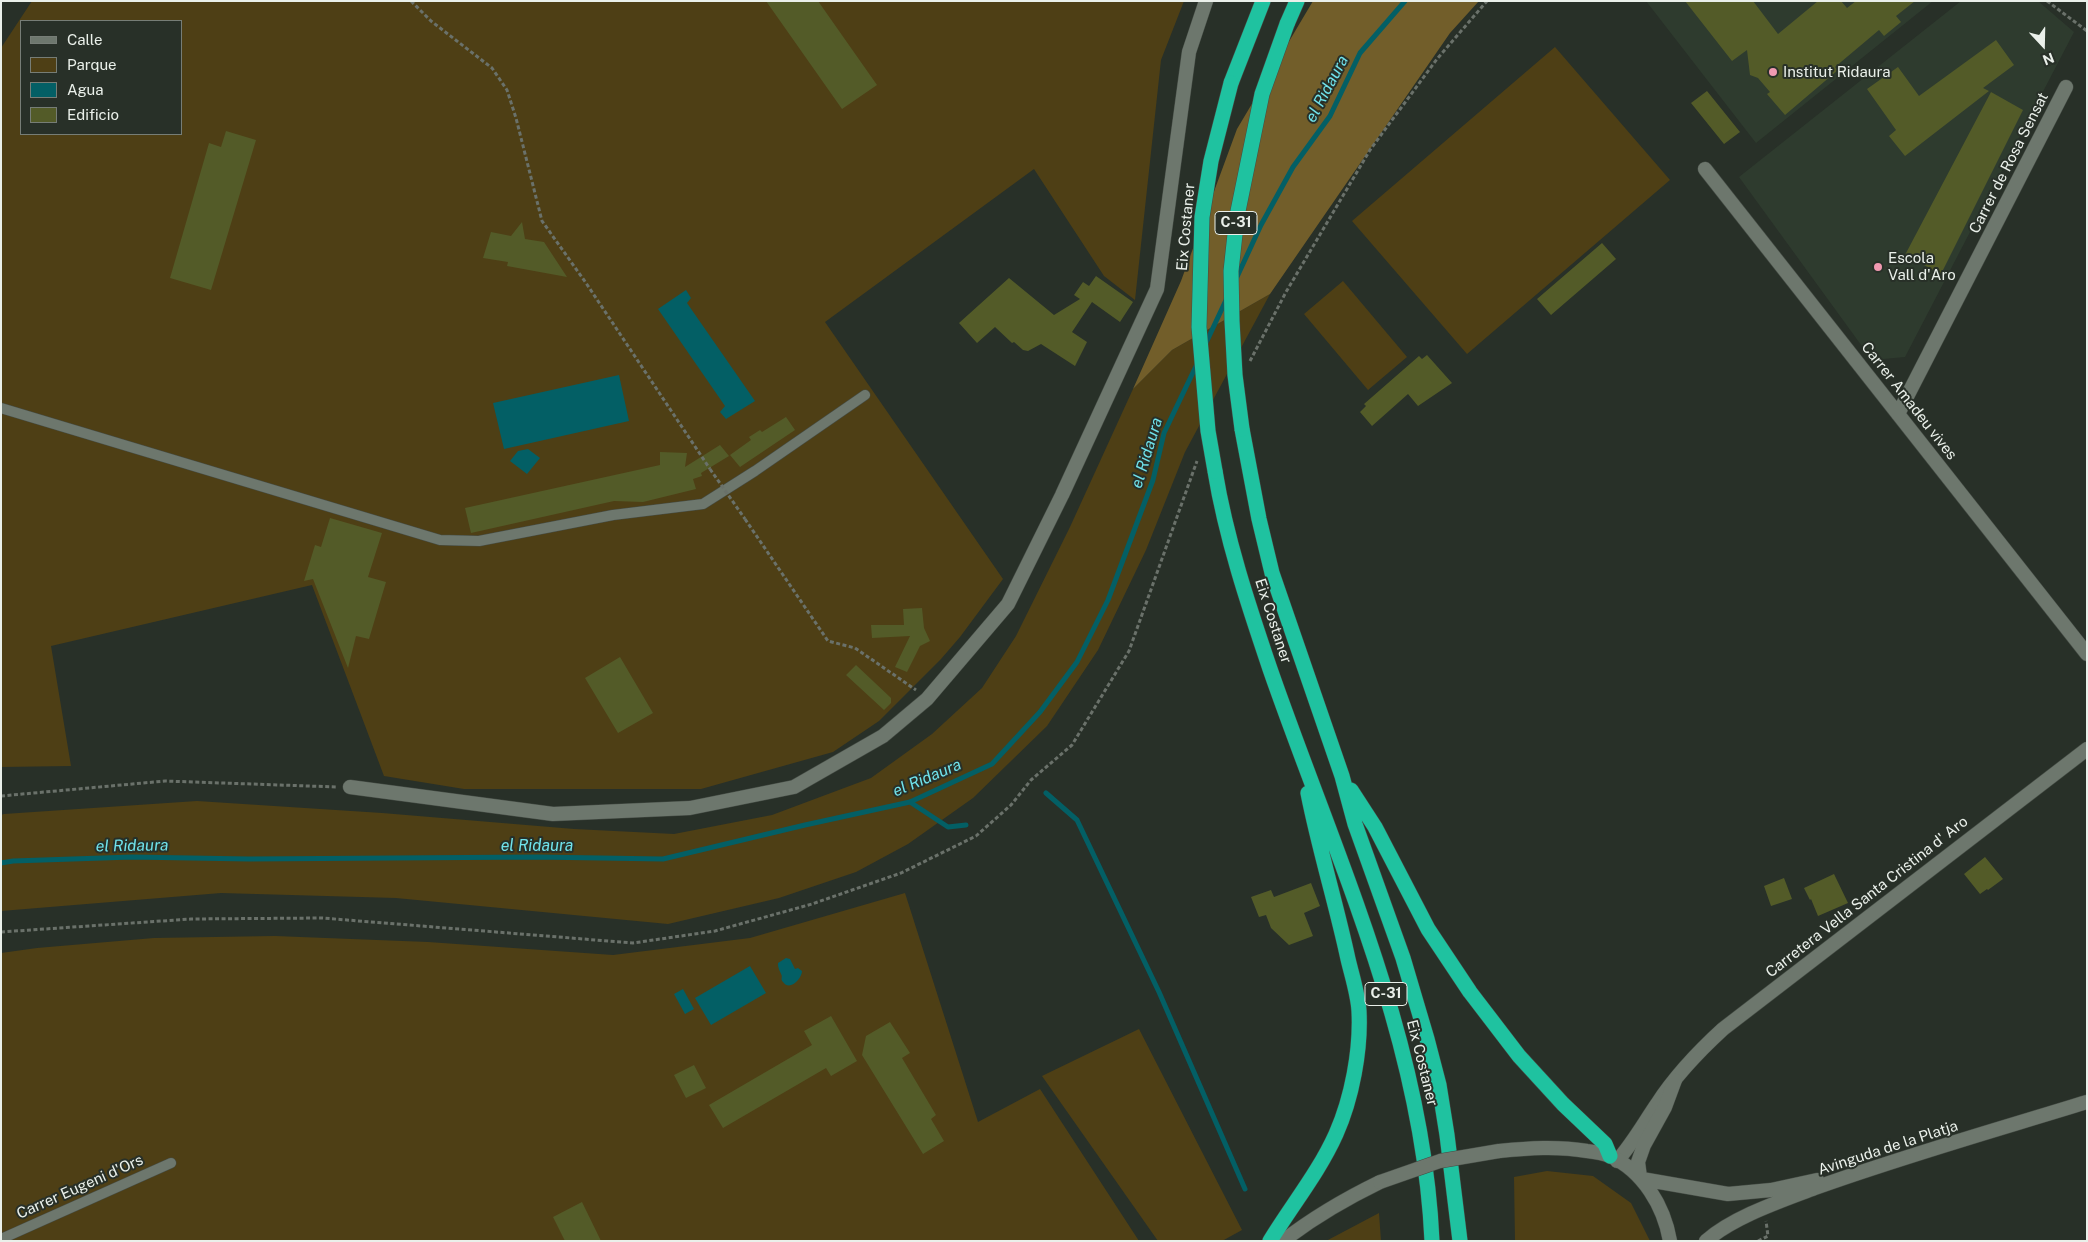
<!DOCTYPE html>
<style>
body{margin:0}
#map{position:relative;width:2088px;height:1242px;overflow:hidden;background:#283028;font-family:"Public Sans",sans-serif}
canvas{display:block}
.frame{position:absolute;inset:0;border:2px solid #eaf0ea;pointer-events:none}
.legend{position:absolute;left:20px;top:20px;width:162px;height:115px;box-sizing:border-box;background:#283028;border:1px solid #767d76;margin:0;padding:6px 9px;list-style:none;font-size:15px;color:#eaf0ea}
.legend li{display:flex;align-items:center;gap:10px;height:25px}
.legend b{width:25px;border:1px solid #767d76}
.north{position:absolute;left:2018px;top:20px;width:50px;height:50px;-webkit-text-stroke:4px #283028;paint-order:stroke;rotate:159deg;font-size:14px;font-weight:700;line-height:20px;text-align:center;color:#eaf0ea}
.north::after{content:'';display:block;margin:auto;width:18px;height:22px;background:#eaf0ea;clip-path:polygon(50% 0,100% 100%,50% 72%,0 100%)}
</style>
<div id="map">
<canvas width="2088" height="1242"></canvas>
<div class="frame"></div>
<ul class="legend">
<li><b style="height:6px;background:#6d776d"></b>Calle</li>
<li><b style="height:14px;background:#4e3f15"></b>Parque</li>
<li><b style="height:14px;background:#035f65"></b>Agua</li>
<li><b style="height:14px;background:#535b28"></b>Edificio</li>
</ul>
<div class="north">N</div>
</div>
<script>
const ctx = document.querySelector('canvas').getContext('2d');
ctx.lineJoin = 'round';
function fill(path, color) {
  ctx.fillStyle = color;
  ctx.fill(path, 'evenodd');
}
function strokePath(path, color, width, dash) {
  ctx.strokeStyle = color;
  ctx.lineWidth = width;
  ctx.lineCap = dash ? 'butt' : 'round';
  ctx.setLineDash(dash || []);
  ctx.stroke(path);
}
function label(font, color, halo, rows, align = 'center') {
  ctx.font = font + ' "Public Sans",sans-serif';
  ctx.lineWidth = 4;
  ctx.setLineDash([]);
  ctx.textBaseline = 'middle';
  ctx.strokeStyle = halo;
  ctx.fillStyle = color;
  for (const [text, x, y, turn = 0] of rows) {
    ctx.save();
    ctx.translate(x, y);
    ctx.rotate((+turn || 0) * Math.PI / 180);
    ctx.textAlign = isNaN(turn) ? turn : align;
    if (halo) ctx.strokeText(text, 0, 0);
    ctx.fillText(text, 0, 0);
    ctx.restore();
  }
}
const built = new Path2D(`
 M 1646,1 L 1933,1 L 1756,143 Z
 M 1961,1 L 2038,1 L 2074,32 L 1905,357 L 1872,360 L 1739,177 Z`);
const green = new Path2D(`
 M 32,1 L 1184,1 L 1161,60 L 1135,300 L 1104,276 L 1034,169 L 825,322 L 1003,579 L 960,637 L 941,659 L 879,721 L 833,752 L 701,789 L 464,789 L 384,776 L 312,585 L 51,646 L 71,766 L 1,767 L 1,48 ZM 21,21 L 181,21 L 181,134 L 21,134 Z
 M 1555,47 L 1670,180 L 1467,354 L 1352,221 Z
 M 1343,281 L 1407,357 L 1368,390 L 1304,314 Z
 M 1270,294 L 1185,452 L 1146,550 L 1098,650 L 1047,726 L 973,798 L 908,844 L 856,872 L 779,898 L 668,924 L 396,898 L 221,893 L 1,911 L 1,815 L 4,814 L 197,801 L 382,813 L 574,829 L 674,834 L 772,815 L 871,778 L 932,734 L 982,688 L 1016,636 L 1070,527 L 1133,389 L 1172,350 Z
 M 905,893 L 978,1122 L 1040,1089 L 1139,1241 L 1,1241 L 1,953 L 37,948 L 154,938 L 275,936 L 428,942 L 613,955 L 750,938 Z
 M 1139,1029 L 1242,1230 L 1222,1241 L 1158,1241 L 1042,1076 Z
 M 1547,1171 L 1593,1176 L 1631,1203 L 1650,1241 L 1515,1241 L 1514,1177 Z
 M 1379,1213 L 1381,1241 L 1326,1241 Z`);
const forest = new Path2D(`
 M 1313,1 L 1479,1 L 1450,33 L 1270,294 L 1172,350 L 1133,389 L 1181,281 L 1237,129 Z`);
const water = new Path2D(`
 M 686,290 L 691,298 L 687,303 L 755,401 L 726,419 L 720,412 L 725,406 L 658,309 Z
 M 619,375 L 629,421 L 504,449 L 493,403 Z
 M 528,449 L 540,458 L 527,474 L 510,461 L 518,451 Z
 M 786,958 L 790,959 L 795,969 L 798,968 L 802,971 C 802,978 790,992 783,982 C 780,979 783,977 781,974 C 779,969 778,968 778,963 Z
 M 750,966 L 766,993 L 711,1025 L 695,998 Z
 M 683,989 L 694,1009 L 685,1014 L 674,994 Z`);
const stream = new Path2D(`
 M 1236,279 L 1261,225 L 1293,167 L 1330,116 L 1360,53 L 1405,1
 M 1205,345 L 1227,298
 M 1046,793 L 1077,820 L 1159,992 L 1245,1189
 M 910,802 L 948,827 L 966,825
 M 1,863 L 13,861 L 132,857 L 249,859 L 537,857 L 663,859 L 805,825 L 910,802 L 992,764 L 1040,712 L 1077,662 L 1108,600 L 1153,480 L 1164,433 L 1198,362`);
const building = new Path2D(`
 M 766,1 L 818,1 L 877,85 L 842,109 Z
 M 1685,1 L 1753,1 L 1778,34 L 1818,1 L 1841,1 L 1847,8 L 1856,1 L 1915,1 L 1896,16 L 1901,22 L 1884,36 L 1879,30 L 1835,67 L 1838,70 L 1785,115 L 1767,94 L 1770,92 L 1758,78 L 1750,75 L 1747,50 L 1732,61 Z
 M 1996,40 L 2014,65 L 1983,88 L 1989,91 L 1905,156 L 1889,136 L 1896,130 L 1867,89 L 1898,67 L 1919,96 Z
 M 1707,91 L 1740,132 L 1724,144 L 1691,103 Z
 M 1991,92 L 2023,110 L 1941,274 L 1905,255 Z
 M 226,131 L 256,140 L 211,290 L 170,278 L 209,143 L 221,147 Z
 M 522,222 L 525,239 L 544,242 L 567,277 L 507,266 L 508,262 L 483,258 L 491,232 L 511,236 Z
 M 1602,243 L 1616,259 L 1551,315 L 1537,299 Z
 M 1096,276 L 1133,302 L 1120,322 L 1092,302 L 1072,332 L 1087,342 L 1075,366 L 1041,344 L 1028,351 L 1023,350 L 1014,342 L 1012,343 L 995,327 L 977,343 L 959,323 L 1009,278 L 1054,315 L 1080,299 L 1074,295 L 1083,282 L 1089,286 Z
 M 1427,355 L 1452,383 L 1418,406 L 1408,394 L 1372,426 L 1360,412 L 1366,406 L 1364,404 L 1419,356 L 1422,359 Z
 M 786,417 L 795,430 L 740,467 L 730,455 L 751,440 L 749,437 L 760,430 L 762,432 Z
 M 720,445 L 729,456 L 701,473 L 702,476 L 693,479 L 696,489 L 643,502 L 614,501 L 471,533 L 465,508 L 660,465 L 660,452 L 687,453 L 685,467 Z
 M 330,518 L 382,533 L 368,577 L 386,582 L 369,639 L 356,636 L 348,668 L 313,579 L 304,581 L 315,545 L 321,547 Z
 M 922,608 L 924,628 L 930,641 L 920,646 L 907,672 L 895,667 L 910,636 L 872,638 L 871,625 L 904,625 L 903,609 Z
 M 620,657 L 653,713 L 618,733 L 585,678 Z
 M 856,665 L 891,698 L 891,703 L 884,710 L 846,675 Z
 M 1985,857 L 2003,879 L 1988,890 L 1987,889 L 1980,894 L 1964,874 Z
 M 1834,874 L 1848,903 L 1818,916 L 1811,899 L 1810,900 L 1804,888 Z
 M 1784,878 L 1792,899 L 1771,906 L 1764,886 Z
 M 1311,883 L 1320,906 L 1304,913 L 1313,936 L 1289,945 L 1271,928 L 1266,915 L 1259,917 L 1251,897 L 1271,890 L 1274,897 Z
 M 831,1016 L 857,1061 L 831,1076 L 826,1068 L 723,1128 L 709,1105 L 812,1045 L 804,1031 Z
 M 890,1022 L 910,1053 L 902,1058 L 936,1115 L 931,1119 L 944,1141 L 923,1154 L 862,1055 L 866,1036 Z
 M 694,1065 L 706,1088 L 686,1098 L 674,1075 Z
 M 582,1202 L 601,1241 L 565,1241 L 553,1217 Z`);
const path = new Path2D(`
 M 411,1 L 431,21 L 492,68 L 507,90 L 516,118 L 542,221 L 586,283 L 710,469
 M 2047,1 L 2087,31
 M 1250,361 L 1286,292 L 1370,150 L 1437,59 L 1487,1
 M 745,519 L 828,641 L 855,648 L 916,690
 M 1,796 L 165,781 L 337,787
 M 1,932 L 191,919 L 322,918 L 633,943 L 715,931 L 812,904 L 901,873 L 976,836 L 1011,805 L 1031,780 L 1072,745 L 1129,651 L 1197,461
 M 1758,1241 L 1768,1236 L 1766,1221`);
const service = new Path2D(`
 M 1,408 L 440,540 L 479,541 L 613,515 L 703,504 L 755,471 L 865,395
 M 1,1239 L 171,1163`);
const minor = new Path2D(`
 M 1705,169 L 2087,654
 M 1898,414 L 2066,87
 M 350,787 L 553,814 L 690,808 L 794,787 L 883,736 L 927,699 L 1008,604 L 1062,495 L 1157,289 L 1189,52 L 1206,1
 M 1617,1161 C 1633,1143 1644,1123 1657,1104 C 1675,1076 1699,1051 1723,1029 L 2087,749`);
const tertiary = new Path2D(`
 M 1499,1151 C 1529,1148 1557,1146 1587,1151 C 1595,1152 1603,1153 1610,1156 C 1643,1171 1664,1206 1670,1241
 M 1640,1177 L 1638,1162 L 1644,1145 L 1665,1107 L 1675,1080
 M 1642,1179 L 1728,1194 L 1771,1190 L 1817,1180
 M 1283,1241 C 1314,1217 1345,1199 1380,1182
 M 1706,1241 C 1733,1217 1781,1201 1815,1188 C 1904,1156 1996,1130 2087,1102`);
const motorway = new Path2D(`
 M 1287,24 L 1297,1
 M 1231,83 L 1263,1
 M 1242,429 L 1259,519 L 1272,573 L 1342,776 L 1355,824 L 1403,958 L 1427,1039 L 1439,1085 L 1447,1135 L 1460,1241
 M 1215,471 C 1226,538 1248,604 1270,669 C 1335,856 1423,1039 1432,1241
 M 1351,790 L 1375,827 L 1428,929 L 1470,992 L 1519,1056 L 1563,1104 L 1605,1144 L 1610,1156
 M 1270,1241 C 1292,1205 1319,1172 1336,1134 C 1352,1098 1361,1050 1359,1011 C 1358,994 1352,976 1348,959 C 1336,903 1319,849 1308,793`);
const pathBridge = new Path2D(`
 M 710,469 L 745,519`);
const tertiaryBridge = new Path2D(`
 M 1380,1182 L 1440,1161 L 1499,1151`);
const motorwayBridge = new Path2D(`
 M 1242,429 L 1235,375 L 1232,321 L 1231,271 L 1237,216 L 1262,94 L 1287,24
 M 1215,471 L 1208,431 L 1199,327 L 1202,217 L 1211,161 L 1231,83`);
const markers = [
 [1773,72,5,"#f19ab1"],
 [1878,267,5,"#f19ab1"]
];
const shields = [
 [1236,223,42],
 [1386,994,42]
];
const shieldNames = [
 ["C-31",1236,223],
 ["C-31",1386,994]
];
const poiNames = [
 ["Institut Ridaura",1783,72],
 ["Escola",1888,258],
 ["Vall d'Aro",1888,275]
];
const streetNames = [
 ["Carrer de Rosa Sensat",2009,163,-63],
 ["Eix Costaner",1186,227,-85],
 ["Carrer Amadeu vives",1909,401,52],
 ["Eix Costaner",1273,621,72],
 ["Carretera Vella Santa Cristina d' Aro",1867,897,-38],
 ["Eix Costaner",1422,1063,76],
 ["Avinguda de la Platja",1888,1148,-18],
 ["Carrer Eugeni d'Ors",80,1187,-24]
];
const waterNames = [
 ["el Ridaura",1327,89,-62],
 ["el Ridaura",1147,453,-73],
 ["el Ridaura",927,778,-23],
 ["el Ridaura",132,846,-1],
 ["el Ridaura",537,846]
];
fill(built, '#2e3b2e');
fill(green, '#4e3f15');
fill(forest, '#725e2a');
fill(water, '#035f65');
strokePath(stream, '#035f65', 5);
fill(building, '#535b28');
strokePath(service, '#454c45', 11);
strokePath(minor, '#454c45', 15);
strokePath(tertiary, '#454c45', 15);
strokePath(motorway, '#454c45', 16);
strokePath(path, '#6a716a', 3, [4, 2.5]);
strokePath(service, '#6d776d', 10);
strokePath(minor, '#6d776d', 14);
strokePath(tertiary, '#6d776d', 14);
strokePath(motorway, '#1fc2a0', 15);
strokePath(tertiaryBridge, '#454c45', 15, []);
strokePath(motorwayBridge, '#454c45', 16, []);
strokePath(pathBridge, '#6a716a', 3, [4, 2.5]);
strokePath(tertiaryBridge, '#6d776d', 14);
strokePath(motorwayBridge, '#1fc2a0', 15);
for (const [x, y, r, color] of markers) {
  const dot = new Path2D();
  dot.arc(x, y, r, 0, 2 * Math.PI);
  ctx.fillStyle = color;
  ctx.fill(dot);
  strokePath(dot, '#283028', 2);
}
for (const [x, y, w] of shields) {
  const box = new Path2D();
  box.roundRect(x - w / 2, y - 11.5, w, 23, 4);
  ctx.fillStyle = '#283028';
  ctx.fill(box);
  strokePath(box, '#eaf0ea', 1);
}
label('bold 14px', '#eaf0ea', null, shieldNames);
label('15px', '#eaf0ea', '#283028', poiNames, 'left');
label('15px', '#eaf0ea', '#283028', streetNames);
label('italic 16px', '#70e3ec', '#283028', waterNames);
</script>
